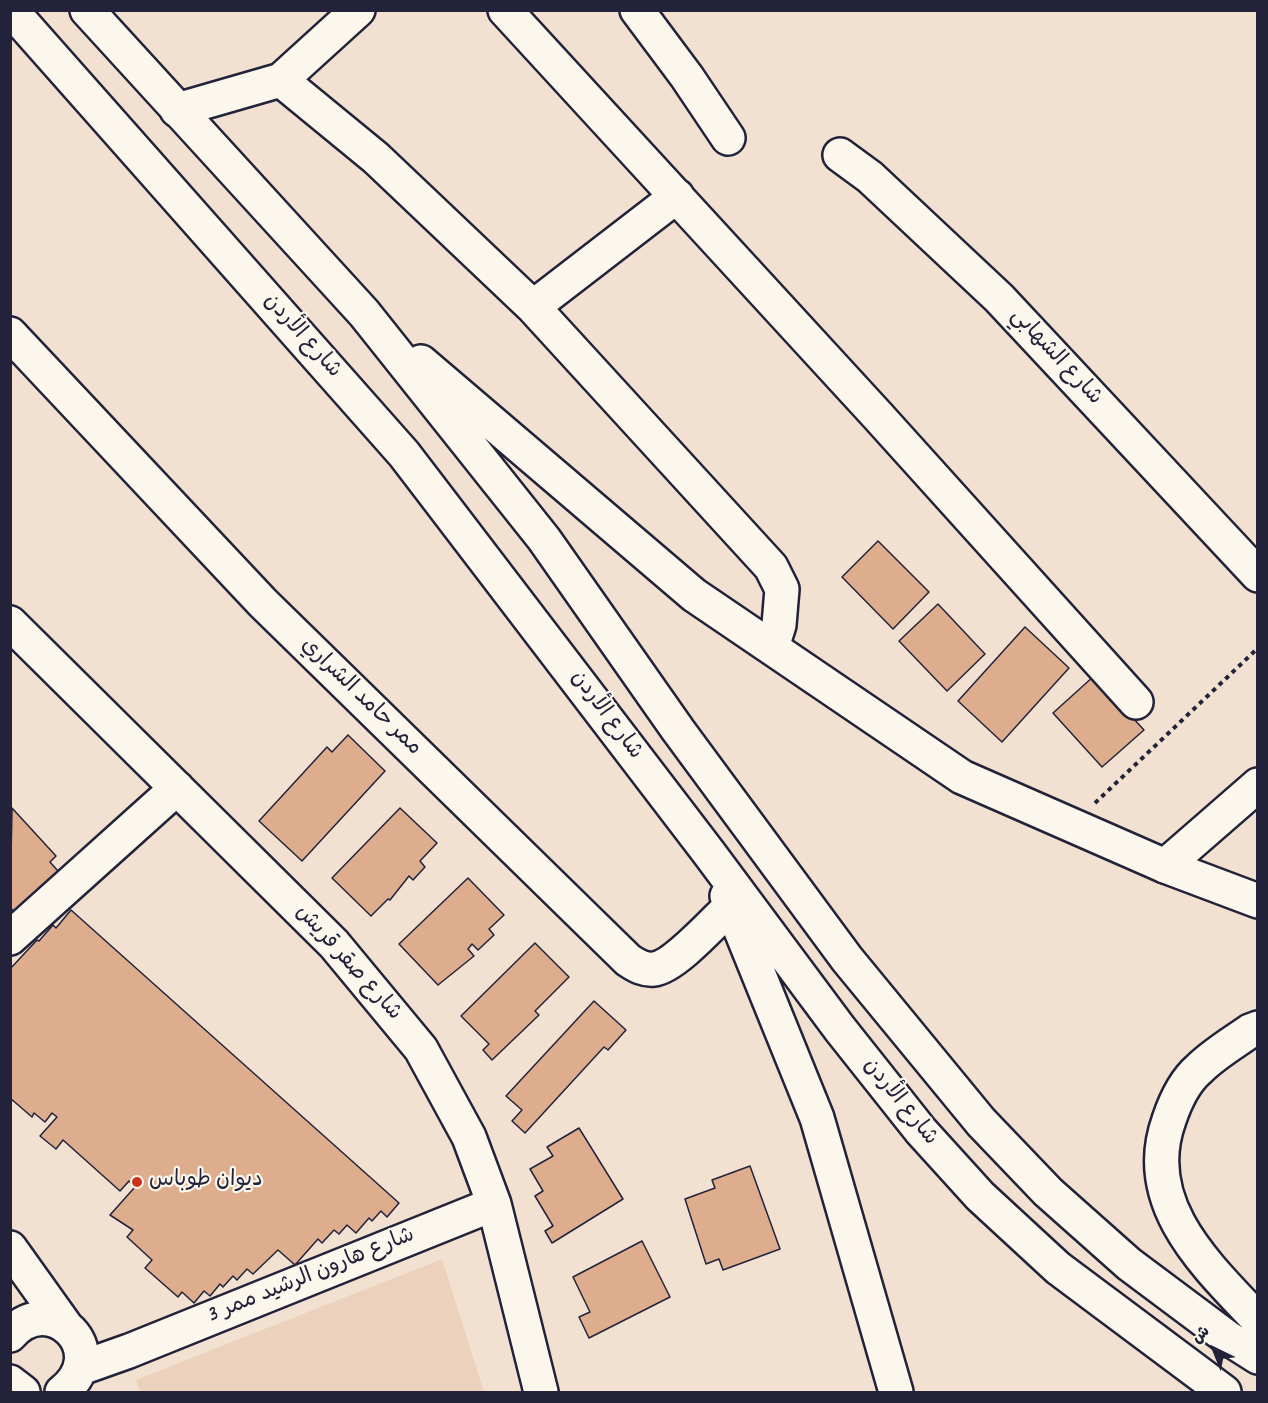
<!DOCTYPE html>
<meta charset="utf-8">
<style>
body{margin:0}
#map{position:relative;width:1268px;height:1403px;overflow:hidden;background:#f2e1d0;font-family:Dekko,"Playpen Sans Arabic",sans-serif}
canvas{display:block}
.frame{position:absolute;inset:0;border:12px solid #22223b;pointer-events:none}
.north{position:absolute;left:1184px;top:1319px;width:60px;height:60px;-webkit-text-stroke:4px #fbf7ec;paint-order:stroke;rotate:317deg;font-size:16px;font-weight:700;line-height:24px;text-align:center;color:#22223b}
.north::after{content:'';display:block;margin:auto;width:21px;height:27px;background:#22223b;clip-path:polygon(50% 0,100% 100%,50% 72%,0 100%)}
</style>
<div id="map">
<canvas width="1268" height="1403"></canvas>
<div class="frame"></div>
<div class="north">ش</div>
</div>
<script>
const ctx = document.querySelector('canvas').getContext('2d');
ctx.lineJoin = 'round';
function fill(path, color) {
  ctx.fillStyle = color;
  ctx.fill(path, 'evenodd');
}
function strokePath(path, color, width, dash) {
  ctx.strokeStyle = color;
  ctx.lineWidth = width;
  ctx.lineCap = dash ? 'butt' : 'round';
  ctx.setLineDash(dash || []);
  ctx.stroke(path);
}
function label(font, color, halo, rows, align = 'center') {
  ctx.font = font + ' Dekko,"Playpen Sans Arabic",sans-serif';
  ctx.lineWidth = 4.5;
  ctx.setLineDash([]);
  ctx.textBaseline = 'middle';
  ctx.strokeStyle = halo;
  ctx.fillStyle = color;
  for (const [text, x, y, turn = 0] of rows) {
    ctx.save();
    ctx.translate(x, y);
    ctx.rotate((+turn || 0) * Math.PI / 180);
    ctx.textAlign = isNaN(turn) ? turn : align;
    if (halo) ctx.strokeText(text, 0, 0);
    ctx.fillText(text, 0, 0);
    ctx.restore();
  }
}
const built = new Path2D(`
 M 442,1259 L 484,1392 L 140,1392 L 136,1380 Z`);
const building = new Path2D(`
 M 878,541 L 929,592 L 893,629 L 842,577 Z
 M 938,604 L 985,654 L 947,691 L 899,641 Z
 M 1025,627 L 1069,668 L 1002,742 L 958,701 Z
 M 1094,676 L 1144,730 L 1102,767 L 1053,713 Z
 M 348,735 L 385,771 L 302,861 L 259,821 L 327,747 L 332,752 Z
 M 12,808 L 56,856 L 50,862 L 58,871 L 14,911 L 10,908 Z
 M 400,808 L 437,843 L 420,861 L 425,867 L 413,880 L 409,876 L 390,900 L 388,899 L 371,916 L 332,878 Z
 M 468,878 L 504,915 L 489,929 L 494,935 L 478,950 L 472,944 L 468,949 L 474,956 L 438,985 L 399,944 Z
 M 71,910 L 399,1203 L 387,1217 L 381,1211 L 372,1221 L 369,1218 L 356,1233 L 347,1225 L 339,1234 L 334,1230 L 322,1243 L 318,1239 L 295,1265 L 278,1250 L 253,1274 L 247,1269 L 237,1280 L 233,1276 L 223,1287 L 220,1284 L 210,1296 L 204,1291 L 194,1303 L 182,1292 L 178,1297 L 145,1268 L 152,1260 L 127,1237 L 133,1230 L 110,1215 L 135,1187 L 129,1181 L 120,1191 L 63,1140 L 56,1149 L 40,1136 L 57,1117 L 52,1113 L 45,1122 L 34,1113 L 32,1117 L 10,1098 L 10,969 L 37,940 L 39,941 L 53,925 L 56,928 Z
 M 535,943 L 569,977 L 535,1011 L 539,1015 L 492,1060 L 483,1050 L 489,1044 L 461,1016 Z
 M 594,1001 L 626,1030 L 608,1050 L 604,1047 L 525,1133 L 512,1121 L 522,1110 L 506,1096 Z
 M 579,1128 L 623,1199 L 552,1243 L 545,1231 L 553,1226 L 535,1196 L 543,1191 L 530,1169 L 553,1156 L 547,1147 Z
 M 750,1166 L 780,1249 L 723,1270 L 719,1259 L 706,1264 L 685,1199 L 715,1188 L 712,1180 Z
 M 642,1241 L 670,1297 L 589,1338 L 579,1317 L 590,1312 L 573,1277 Z`);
const path = new Path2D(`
 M 1095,803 L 1258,648`);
const minor = new Path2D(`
 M 505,10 L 878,416 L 1136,702
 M 637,10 L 687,77 L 728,138
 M 281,80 L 358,10
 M 177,110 L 281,80 L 376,158 L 533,307 L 771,567 L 782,589 L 779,625 L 772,647
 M 840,155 L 870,177 L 999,298 L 1258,575
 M 533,307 L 677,196
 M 10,334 L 263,603 L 628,960 C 637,966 644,970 654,969 C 674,967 715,921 731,906
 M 10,623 L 334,944 L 421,1049 L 469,1137 L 494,1204 L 541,1392
 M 1165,866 L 1258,785
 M 10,938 L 177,788
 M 10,1248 L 65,1325
 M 10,1335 C 50,1288 114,1352 62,1392
 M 81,1368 L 129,1351 L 494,1204
 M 10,1382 L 23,1392`);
const highway = new Path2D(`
 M 11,10 L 404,454 L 709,853 L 840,1029 L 921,1131 L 980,1196 L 1058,1268 L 1224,1392
 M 87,10 L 364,313 L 544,539 L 678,730 L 847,959 L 981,1122 L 1048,1192 L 1129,1264 L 1228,1338 L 1258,1357
 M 421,362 L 694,595 L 962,777 L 1165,866 L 1258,901
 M 727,896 L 817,1118 L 896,1392
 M 1258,1028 L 1250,1031 C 1233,1043 1214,1054 1199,1069 C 1185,1081 1175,1102 1169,1120 C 1139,1203 1205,1264 1258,1320`);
const markers = [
 [137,1182,6,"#c8321e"]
];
const streetNames = [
 ["شارع الأردن",301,337,48],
 ["شارع الشهابي",1055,358,47],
 ["ممر حامد الشراري",360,698,44],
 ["شارع الأردن",605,716,53],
 ["شارع صقر قريش",347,964,48],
 ["شارع الأردن",899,1103,51],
 ["شارع هارون الرشيد ممر 3",312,1277,-22]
];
const poiNames = [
 ["ديوان طوباس",149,1182]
];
fill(built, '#ecd1bc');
fill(building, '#ddad8e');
strokePath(building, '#22223b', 1.5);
strokePath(minor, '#22223b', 38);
strokePath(highway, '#22223b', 38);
strokePath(path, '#22223b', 4, [4.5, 4.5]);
strokePath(minor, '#fbf7ec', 33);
strokePath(highway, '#fbf7ec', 33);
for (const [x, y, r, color] of markers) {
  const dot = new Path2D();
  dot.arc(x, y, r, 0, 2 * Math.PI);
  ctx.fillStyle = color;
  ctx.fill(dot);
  strokePath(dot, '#fbf7ec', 2);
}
label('22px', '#22223b', '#fbf7ec', streetNames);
label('22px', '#22223b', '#fbf7ec', poiNames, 'left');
</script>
